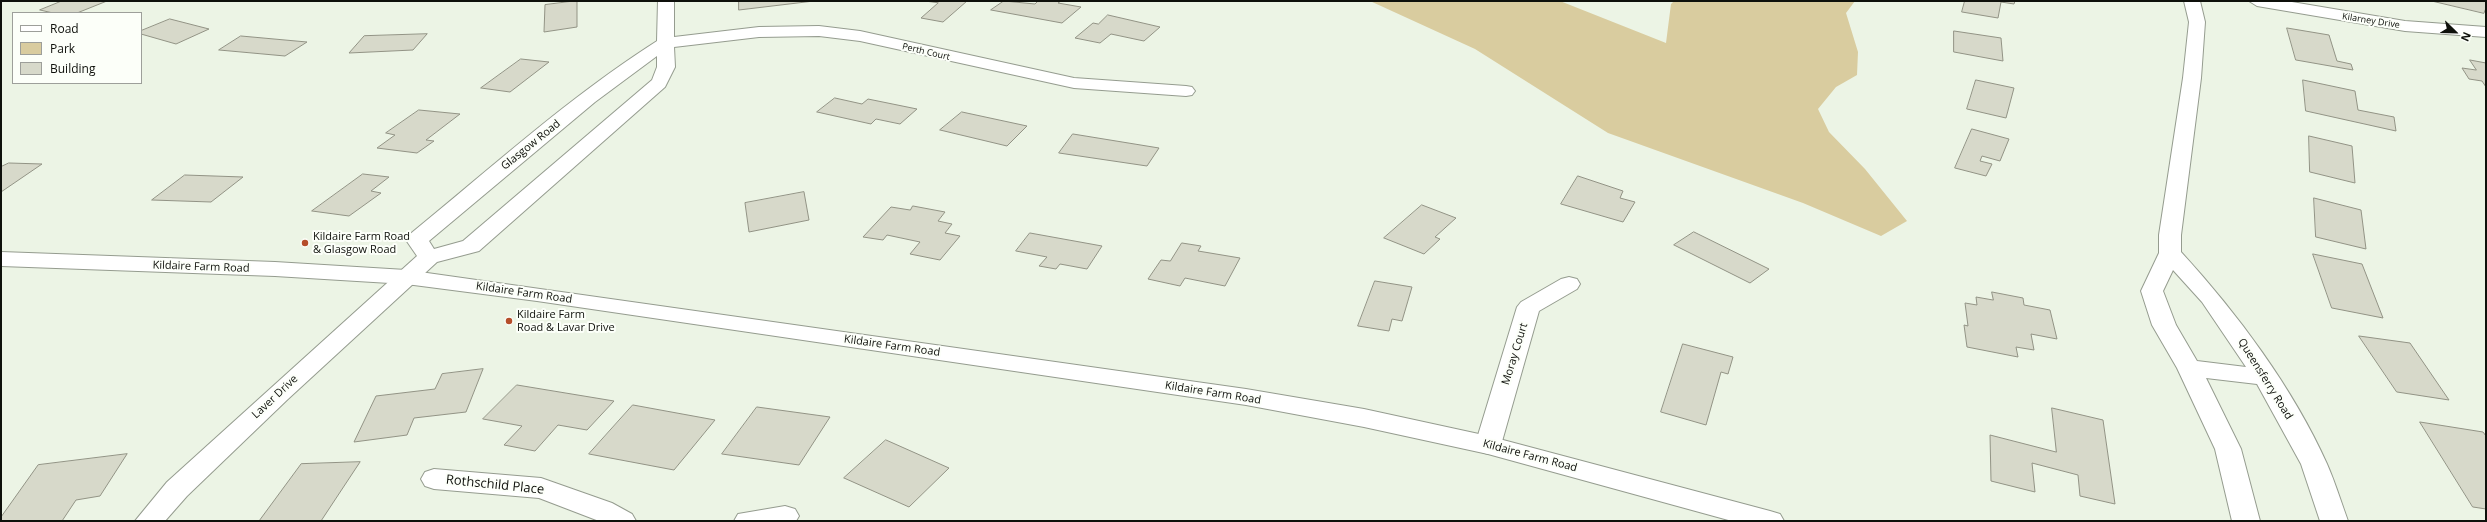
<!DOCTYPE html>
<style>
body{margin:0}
#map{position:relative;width:2487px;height:522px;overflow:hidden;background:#ecf4e5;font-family:"Open Sans",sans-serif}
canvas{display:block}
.frame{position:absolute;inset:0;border:2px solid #0e100b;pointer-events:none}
.legend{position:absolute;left:12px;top:12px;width:130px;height:72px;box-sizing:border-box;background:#fcfff9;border:1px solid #9d9f9a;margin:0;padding:5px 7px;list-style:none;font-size:12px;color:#0e100b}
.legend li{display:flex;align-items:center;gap:8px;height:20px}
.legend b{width:20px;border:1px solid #9d9f9a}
.north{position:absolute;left:2435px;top:12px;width:40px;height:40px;-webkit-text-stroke:3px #fcfff9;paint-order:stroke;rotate:113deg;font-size:11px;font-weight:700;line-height:16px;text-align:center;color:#0e100b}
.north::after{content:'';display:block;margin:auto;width:14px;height:18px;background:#0e100b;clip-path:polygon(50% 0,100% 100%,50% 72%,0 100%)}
</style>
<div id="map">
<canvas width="2487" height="522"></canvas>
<div class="frame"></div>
<ul class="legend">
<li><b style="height:5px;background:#fff"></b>Road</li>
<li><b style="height:11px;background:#d9cc9f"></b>Park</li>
<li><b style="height:11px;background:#d7d9ca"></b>Building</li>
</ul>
<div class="north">N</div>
</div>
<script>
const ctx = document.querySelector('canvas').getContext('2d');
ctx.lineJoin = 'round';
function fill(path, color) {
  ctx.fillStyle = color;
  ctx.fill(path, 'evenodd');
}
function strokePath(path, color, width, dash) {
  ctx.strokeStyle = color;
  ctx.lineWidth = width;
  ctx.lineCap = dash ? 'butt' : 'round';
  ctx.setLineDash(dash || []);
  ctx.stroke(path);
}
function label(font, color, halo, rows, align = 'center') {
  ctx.font = font + ' "Open Sans",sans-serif';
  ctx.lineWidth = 4;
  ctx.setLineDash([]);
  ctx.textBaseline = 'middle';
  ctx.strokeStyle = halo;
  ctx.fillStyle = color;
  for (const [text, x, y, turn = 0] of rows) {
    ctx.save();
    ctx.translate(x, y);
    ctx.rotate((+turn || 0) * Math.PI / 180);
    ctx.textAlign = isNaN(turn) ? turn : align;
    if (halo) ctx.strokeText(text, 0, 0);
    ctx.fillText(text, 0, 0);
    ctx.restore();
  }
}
const green = new Path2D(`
 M 1370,1 L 1560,1 L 1666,43 L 1671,4 L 1674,1 L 1855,1 L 1846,13 L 1858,52 L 1857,75 L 1836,87 L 1818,109 L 1829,132 L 1865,169 L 1907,221 L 1881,236 L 1803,203 L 1608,133 L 1475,49 Z`);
const building = new Path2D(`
 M 62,1 L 107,1 L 77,13 L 53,13 L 40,10 Z
 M 577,1 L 577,27 L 544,32 L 545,5 Z
 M 739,1 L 814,1 L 739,10 Z
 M 925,1 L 967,1 L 943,22 L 921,18 L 938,3 Z
 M 1004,1 L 1035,4 L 1038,1 L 1061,1 L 1058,3 L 1081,7 L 1062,23 L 991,10 Z
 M 1965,1 L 2015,1 L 2014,4 L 2001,2 L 1998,18 L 1962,12 Z
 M 2432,1 L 2486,1 L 2486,8 L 2484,13 Z
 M 1108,15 L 1160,27 L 1144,41 L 1111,34 L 1100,43 L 1075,38 L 1093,23 L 1098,24 Z
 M 170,19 L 209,29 L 176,44 L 141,34 L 141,31 Z
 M 2287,28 L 2329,35 L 2337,61 L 2351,64 L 2353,70 L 2296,60 Z
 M 1954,31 L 2001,38 L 2003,61 L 1954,52 Z
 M 427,34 L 413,50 L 349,53 L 364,36 Z
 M 241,36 L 307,42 L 285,56 L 219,50 Z
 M 521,59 L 549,62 L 510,92 L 481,88 Z
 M 2470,60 L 2486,63 L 2486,87 L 2482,81 L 2469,79 L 2462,68 L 2476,70 Z
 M 1976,80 L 2014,88 L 2006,118 L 1967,109 Z
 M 2303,80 L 2355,91 L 2358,110 L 2394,117 L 2396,131 L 2306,111 Z
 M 835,98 L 862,104 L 868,99 L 917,109 L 900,124 L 876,119 L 871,124 L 817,112 Z
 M 419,110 L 460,114 L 426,140 L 434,141 L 417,153 L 377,148 L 395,135 L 386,133 Z
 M 962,112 L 1027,126 L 1007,146 L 940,130 Z
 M 1972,129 L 2009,139 L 2000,161 L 1982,156 L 1980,161 L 1992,164 L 1986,176 L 1955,168 Z
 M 1073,134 L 1159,148 L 1147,166 L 1059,153 Z
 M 2309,136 L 2352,146 L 2355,183 L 2310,172 Z
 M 9,163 L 42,164 L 1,192 L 1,167 Z
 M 363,174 L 389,177 L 371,191 L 381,193 L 349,216 L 312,211 Z
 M 185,175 L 243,177 L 211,202 L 152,200 Z
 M 1578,176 L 1623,191 L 1620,198 L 1635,202 L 1623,222 L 1561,204 Z
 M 804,192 L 809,220 L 749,232 L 745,203 Z
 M 2314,198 L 2361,210 L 2366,249 L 2316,237 Z
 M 1422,205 L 1456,218 L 1435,237 L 1440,239 L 1424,254 L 1384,238 Z
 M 913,206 L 945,212 L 938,221 L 952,224 L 945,233 L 960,236 L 940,260 L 910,254 L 920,242 L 887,235 L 883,240 L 863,237 L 891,207 L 910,210 Z
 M 1694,232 L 1769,269 L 1750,283 L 1674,245 Z
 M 1030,233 L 1102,246 L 1087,269 L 1060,264 L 1056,269 L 1039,266 L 1047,257 L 1016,251 Z
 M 1182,243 L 1201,246 L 1198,251 L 1240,258 L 1225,286 L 1185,278 L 1180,286 L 1148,279 L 1161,260 L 1170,261 Z
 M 2313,254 L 2362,264 L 2383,318 L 2332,308 Z
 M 1375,281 L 1412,287 L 1402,321 L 1392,319 L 1389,331 L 1358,326 Z
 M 1992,292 L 2023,298 L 2024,305 L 2050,310 L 2057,339 L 2031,334 L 2034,350 L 2016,347 L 2018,357 L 1967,347 L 1964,325 L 1968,326 L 1965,303 L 1977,305 L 1976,297 L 1993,300 Z
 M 2359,336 L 2410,343 L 2449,400 L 2397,392 Z
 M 1683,344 L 1733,357 L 1728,374 L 1721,372 L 1706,425 L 1661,412 Z
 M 483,369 L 466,412 L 414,418 L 407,435 L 354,442 L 376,396 L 435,389 L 442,374 Z
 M 517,385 L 614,401 L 587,430 L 558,425 L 535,451 L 504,445 L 522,426 L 483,419 Z
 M 633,405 L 715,420 L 674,470 L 589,454 Z
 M 757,407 L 830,417 L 799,465 L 722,454 Z
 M 2052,408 L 2103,420 L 2115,504 L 2080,496 L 2078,475 L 2032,463 L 2035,492 L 1991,481 L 1990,435 L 2056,452 Z
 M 2420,422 L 2483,432 L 2486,436 L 2486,509 L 2473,507 Z
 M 886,440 L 949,468 L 909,507 L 844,478 Z
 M 127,454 L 100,496 L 76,500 L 62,521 L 1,521 L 1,517 L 38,465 Z
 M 360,462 L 321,521 L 259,521 L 301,464 Z`);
const street = new Path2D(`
 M 658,1 L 674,1 L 674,37 L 759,27 L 819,26 L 860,31 L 1074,78 L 1186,86 L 1192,87 L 1195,91 L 1192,95 L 1186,96 L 1074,88 L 860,41 L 819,36 L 759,37 L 674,47 L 675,67 L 665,87 L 479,251 L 437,262 L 288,399 L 187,496 L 165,521 L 135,521 L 167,482 L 417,256 L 406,240 L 409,235 C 490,169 569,97 657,41 ZM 657,56 L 657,67 L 652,80 L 463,241 L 434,249 L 429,241 L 595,102 Z
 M 2184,1 L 2200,1 L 2205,22 L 2201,78 L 2181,235 L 2181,252 C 2237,313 2293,388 2327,464 C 2335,482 2341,502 2348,521 L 2320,521 L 2301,464 L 2257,384 L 2206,378 L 2241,449 L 2260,521 L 2232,521 L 2215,449 L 2177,368 L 2152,325 L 2141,291 L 2159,253 L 2159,235 L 2183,78 L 2189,22 ZM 2173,270 L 2202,302 L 2246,367 L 2197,361 L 2176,325 L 2163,291 Z
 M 2249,1 L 2286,1 L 2405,21 L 2486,27 L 2486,37 L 2405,31 L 2257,6 Z
 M 1569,277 L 1577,279 L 1580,284 L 1577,289 L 1539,311 L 1501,445 L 1497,451 L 1488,454 L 1479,451 L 1475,445 L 1517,307 L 1521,302 L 1561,279 Z
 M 434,469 L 541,478 L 612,503 L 632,514 L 636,521 L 599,521 L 539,498 L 434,489 L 425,486 L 421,479 L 425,472 Z
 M 785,506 L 795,509 L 799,516 L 796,521 L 734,521 L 738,514 Z`);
const secondary = new Path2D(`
 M 1,252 L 275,262 L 406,270 L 1246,389 L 1364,409 L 1488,436 L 1770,511 L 1780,514 L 1784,521 L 1732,521 L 1488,454 L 1364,427 L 1246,405 L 537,301 L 406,284 L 275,276 L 1,266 Z`);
const markers = [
 [305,243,4,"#b54d2a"],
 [509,321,4,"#b54d2a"]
];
const farStreetnames = [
 ["Kilarney Drive",2371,21,9],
 ["Perth Court",926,52,13]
];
const streetNames = [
 ["Glasgow Road",531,145,-39],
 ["Kildaire Farm Road",201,267,2],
 ["Kildaire Farm Road",524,293,8],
 ["Kildaire Farm Road",892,346,8],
 ["Moray Court",1515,354,-73],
 ["Queensferry Road",2265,379,58],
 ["Kildaire Farm Road",1213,393,9],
 ["Laver Drive",275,397,-43],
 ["Kildaire Farm Road",1530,456,15]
];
const poiNames = [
 ["Kildaire Farm Road",313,237],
 ["& Glasgow Road",313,250],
 ["Kildaire Farm",517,315],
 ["Road & Lavar Drive",517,328]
];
const nearStreetnames = [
 ["Rothschild Place",495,485,6]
];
fill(green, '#d9cc9f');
fill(building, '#d7d9ca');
strokePath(building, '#929385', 1);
strokePath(street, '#959c8f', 2);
strokePath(secondary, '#959c8f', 2);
fill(street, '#fff');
fill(secondary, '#fff');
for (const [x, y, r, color] of markers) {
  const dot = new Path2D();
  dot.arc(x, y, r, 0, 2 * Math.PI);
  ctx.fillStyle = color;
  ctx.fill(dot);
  strokePath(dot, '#fcfff9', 1.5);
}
label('9px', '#0e100b', '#fcfff9', farStreetnames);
label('11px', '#0e100b', '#fcfff9', streetNames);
label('11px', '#0e100b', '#fcfff9', poiNames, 'left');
label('13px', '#0e100b', '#fcfff9', nearStreetnames);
</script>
